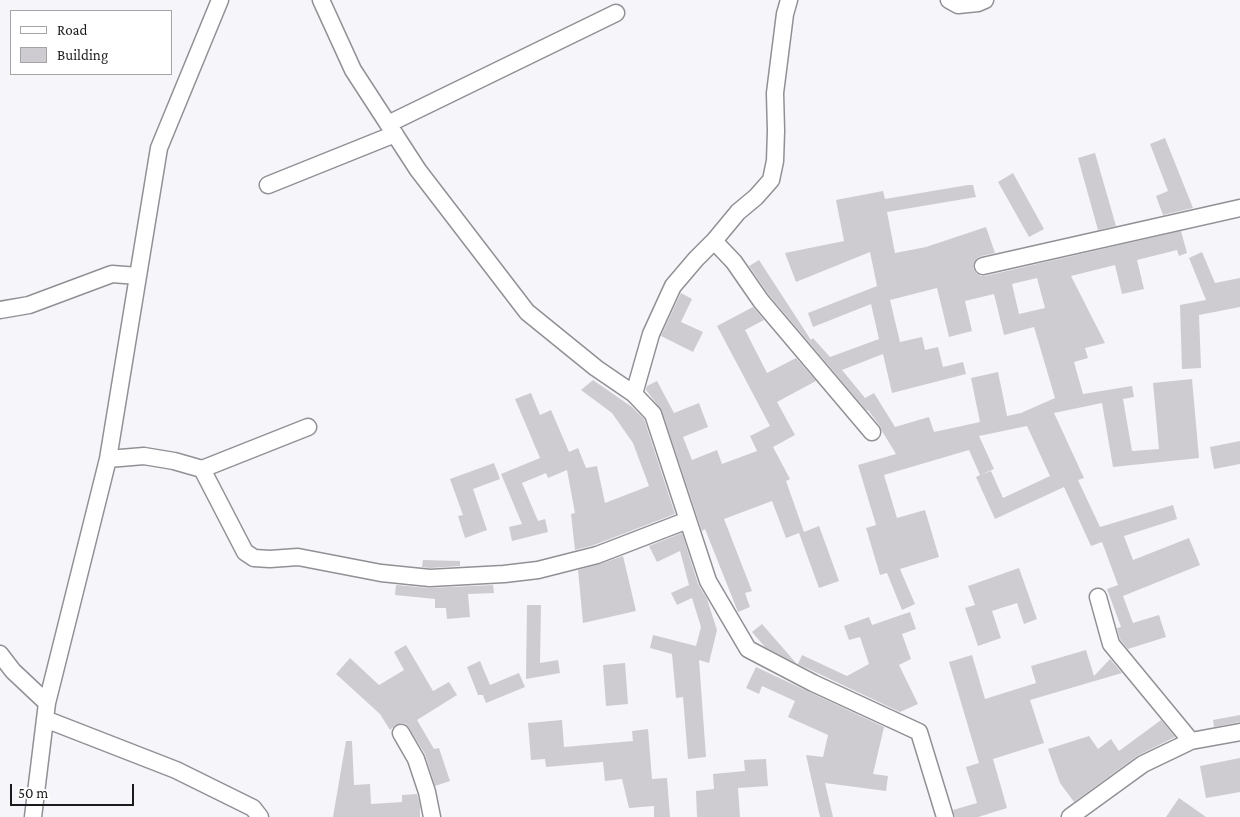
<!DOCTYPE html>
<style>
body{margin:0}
#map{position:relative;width:1240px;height:817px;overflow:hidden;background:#f6f5fa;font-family:"Crimson Pro",serif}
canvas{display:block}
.legend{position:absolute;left:10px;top:10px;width:162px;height:65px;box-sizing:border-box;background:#fff;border:1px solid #a4a4a4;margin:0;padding:6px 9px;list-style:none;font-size:15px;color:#1b1b1c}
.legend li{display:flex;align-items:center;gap:10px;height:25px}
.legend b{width:25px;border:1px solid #a4a4a4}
.scale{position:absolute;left:10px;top:784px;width:124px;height:22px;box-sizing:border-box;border:2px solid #1b1b1c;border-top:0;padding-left:6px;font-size:15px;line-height:18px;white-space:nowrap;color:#1b1b1c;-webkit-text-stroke:4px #fff;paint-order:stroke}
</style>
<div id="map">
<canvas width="1240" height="817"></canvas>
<ul class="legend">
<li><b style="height:6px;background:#fff"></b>Road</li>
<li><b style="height:14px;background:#ceccd1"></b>Building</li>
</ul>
<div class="scale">50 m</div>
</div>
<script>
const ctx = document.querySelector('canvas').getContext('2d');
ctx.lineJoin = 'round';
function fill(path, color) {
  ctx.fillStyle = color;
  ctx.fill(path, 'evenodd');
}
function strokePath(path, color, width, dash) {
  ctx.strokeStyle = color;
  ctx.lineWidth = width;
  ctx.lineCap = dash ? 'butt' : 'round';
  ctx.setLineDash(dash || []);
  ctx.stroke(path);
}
const building = new Path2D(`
 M 1165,138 L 1193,208 L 1163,215 L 1156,196 L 1168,191 L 1150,144 Z
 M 1095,153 L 1116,226 L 1098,230 L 1078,158 Z
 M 1013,173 L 1044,229 L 1029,237 L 998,182 Z
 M 968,185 L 973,185 L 976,197 L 887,212 L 895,253 L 926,247 L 986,227 L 995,253 L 981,256 L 977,258 L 974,263 L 973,268 L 976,273 L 981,276 L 985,276 L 1181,231 L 1187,253 L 1179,256 L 1177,250 L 1137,260 L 1144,289 L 1122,294 L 1115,265 L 1071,276 L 1105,343 L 1085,348 L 1088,358 L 1074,362 L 1083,394 L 1132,386 L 1134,397 L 1123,399 L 1132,451 L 1159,449 L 1153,383 L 1192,379 L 1199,458 L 1113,467 L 1102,403 L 1054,413 L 1084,478 L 1078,480 L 1100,527 L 1173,505 L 1177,519 L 1124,536 L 1133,560 L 1189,538 L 1200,565 L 1123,596 L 1133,623 L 1159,615 L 1166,637 L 1128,649 L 1120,639 L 1117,628 L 1121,627 L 1107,589 L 1118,585 L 1102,542 L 1091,546 L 1064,487 L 995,519 L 976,477 L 980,475 L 969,450 L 884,475 L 897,518 L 925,510 L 939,557 L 900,569 L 915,604 L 902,610 L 887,573 L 880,575 L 866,528 L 876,525 L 858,465 L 896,454 L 882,431 L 880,426 L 868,410 L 867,411 L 769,295 L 749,266 L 759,260 L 811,340 L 813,338 L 830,357 L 879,339 L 871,304 L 813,327 L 808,313 L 877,286 L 870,252 L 796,282 L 785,253 L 844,241 L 836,200 L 883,191 L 885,199 ZM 1037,278 L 1045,308 L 1019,314 L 1012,284 ZM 937,288 L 949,337 L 972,331 L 965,301 L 994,294 L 1004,335 L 1034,327 L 1055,398 L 1021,413 L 1007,416 L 998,372 L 971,378 L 980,422 L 934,432 L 929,417 L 895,427 L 874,393 L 865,398 L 842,370 L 883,354 L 892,393 L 966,374 L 963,362 L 943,367 L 938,347 L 925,350 L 922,337 L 900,342 L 890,300 ZM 1027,426 L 1050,476 L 1003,498 L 991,471 L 980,475 L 994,469 L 979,436 Z
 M 1202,252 L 1215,283 L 1240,278 L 1240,307 L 1199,315 L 1201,368 L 1182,369 L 1180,305 L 1206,300 L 1189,258 Z
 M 681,293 L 692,299 L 681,322 L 703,332 L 693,352 L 661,336 Z
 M 753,307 L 764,320 L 745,330 L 767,373 L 796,358 L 816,381 L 777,402 L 795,435 L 773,447 L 790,479 L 786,481 L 804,532 L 819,526 L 839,581 L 819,588 L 799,533 L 786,538 L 772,501 L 724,519 L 752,591 L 745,593 L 750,607 L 738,612 L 705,529 L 702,531 L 662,411 L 646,390 L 647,386 L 657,381 L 674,413 L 699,403 L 708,427 L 683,437 L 692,460 L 717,450 L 722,464 L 757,451 L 750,436 L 770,426 L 717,326 Z
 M 593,380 L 632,407 L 644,419 L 675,514 L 594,545 L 575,550 L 571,514 L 575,513 L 567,470 L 548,478 L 546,473 L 522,483 L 538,521 L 545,519 L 548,532 L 512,541 L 509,527 L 522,524 L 501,474 L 540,458 L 515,399 L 531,393 L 540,415 L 551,410 L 569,452 L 578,448 L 586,468 L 597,466 L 605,503 L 649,486 L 633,443 L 612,413 L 581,390 Z
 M 1240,441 L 1240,464 L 1214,469 L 1210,447 Z
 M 494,463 L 500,479 L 473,489 L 487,530 L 465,538 L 458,516 L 463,515 L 450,479 Z
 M 682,533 L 698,584 L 707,599 L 717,630 L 709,663 L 699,660 L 706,757 L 688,759 L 683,697 L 676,698 L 672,654 L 650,648 L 653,635 L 696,646 L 701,627 L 692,598 L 677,605 L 671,593 L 689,585 L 680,551 L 657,562 L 649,546 Z
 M 623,556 L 636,611 L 583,623 L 578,570 L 600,564 Z
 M 423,560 L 460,561 L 460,566 L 430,568 L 422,567 Z
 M 1019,568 L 1037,619 L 1024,624 L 1017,603 L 992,611 L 1001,638 L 978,646 L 965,608 L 975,605 L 968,586 Z
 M 396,585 L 430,588 L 493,585 L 494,593 L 468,594 L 470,617 L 447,619 L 446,608 L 435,608 L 435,599 L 395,595 Z
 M 527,605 L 541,605 L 540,663 L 558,660 L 560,673 L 526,679 Z
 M 910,612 L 916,629 L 902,634 L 911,659 L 899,665 L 918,704 L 900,712 L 798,664 L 802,655 L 847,676 L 869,664 L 860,637 L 849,640 L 844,626 L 869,617 L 872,625 Z
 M 762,624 L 796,663 L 765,647 L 752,632 Z
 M 406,645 L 433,691 L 449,682 L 457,695 L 417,720 L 434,749 L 439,748 L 450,781 L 435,786 L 425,754 L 409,728 L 406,724 L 401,723 L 396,725 L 390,730 L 380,714 L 336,674 L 350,658 L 379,685 L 404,670 L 394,652 Z
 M 1086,650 L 1094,676 L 1110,659 L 1122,673 L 1030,700 L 1044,743 L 993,759 L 1007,808 L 978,817 L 955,817 L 953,810 L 977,803 L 966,767 L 979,763 L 949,662 L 972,655 L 985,699 L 1036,683 L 1031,666 Z
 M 480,661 L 490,685 L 519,673 L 525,687 L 486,703 L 483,695 L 478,695 L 467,667 Z
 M 625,663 L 628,704 L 606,706 L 603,665 Z
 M 756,667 L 884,727 L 873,774 L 888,776 L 886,791 L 825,783 L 833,817 L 820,817 L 806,755 L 823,757 L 828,735 L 788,717 L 795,701 L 762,686 L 759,694 L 746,688 Z
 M 1240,715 L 1240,722 L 1214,727 L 1213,720 Z
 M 562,720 L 564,747 L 633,741 L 632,731 L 648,729 L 652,779 L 667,778 L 670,817 L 654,817 L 654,806 L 629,808 L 622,779 L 605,781 L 603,762 L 546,767 L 545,759 L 531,760 L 528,723 Z
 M 1161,720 L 1175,737 L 1137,756 L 1074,802 L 1060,783 L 1048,749 L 1089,736 L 1098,749 L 1111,739 L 1119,751 Z
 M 346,741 L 352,741 L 354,785 L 370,784 L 371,804 L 402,802 L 402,795 L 417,794 L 420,806 L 420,817 L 333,817 Z
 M 1240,758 L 1240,792 L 1206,798 L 1200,766 Z
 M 766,759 L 768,786 L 738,788 L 740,817 L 697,817 L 696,791 L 714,789 L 713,774 L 745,771 L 744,760 Z
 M 1179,798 L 1206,817 L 1166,817 Z`);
const minor = new Path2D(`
 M 321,0 L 353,70 L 418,170 L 527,312 L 596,368 L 634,394 L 653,414 L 708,581 L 748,649 L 813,683 L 919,732 L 945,817
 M 949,0 L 958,5 L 978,3 L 985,0
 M 388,124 L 616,13
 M 268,185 L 395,134
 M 714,241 L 734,262 L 761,301 L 872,432
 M 983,266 L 1240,208
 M 0,310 L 29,305 L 112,274 L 138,276
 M 634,394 L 651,334 L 673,286 L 696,259 L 714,241 L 738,212 L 756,197 L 771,180 L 775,161 L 776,131 L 775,93 L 785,14 L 789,0
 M 108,459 L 144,456 L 174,461 L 202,469 L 245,552 L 254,558 L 270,559 L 298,557 L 381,573 L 430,578 L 504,574 L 538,570 L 597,555 L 688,520
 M 202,469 L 308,427
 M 1098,597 L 1111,644 L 1191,741
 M 0,654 L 13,671 L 47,703
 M 45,719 L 176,770 L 253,808 L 260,817
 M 401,733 L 416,759 L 427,792 L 432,817
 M 33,817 L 47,703 L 108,459 L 159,148 L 220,0
 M 1070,817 L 1143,764 L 1191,741 L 1240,732`);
fill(building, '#ceccd1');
strokePath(minor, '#919095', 19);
strokePath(minor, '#fff', 16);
</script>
